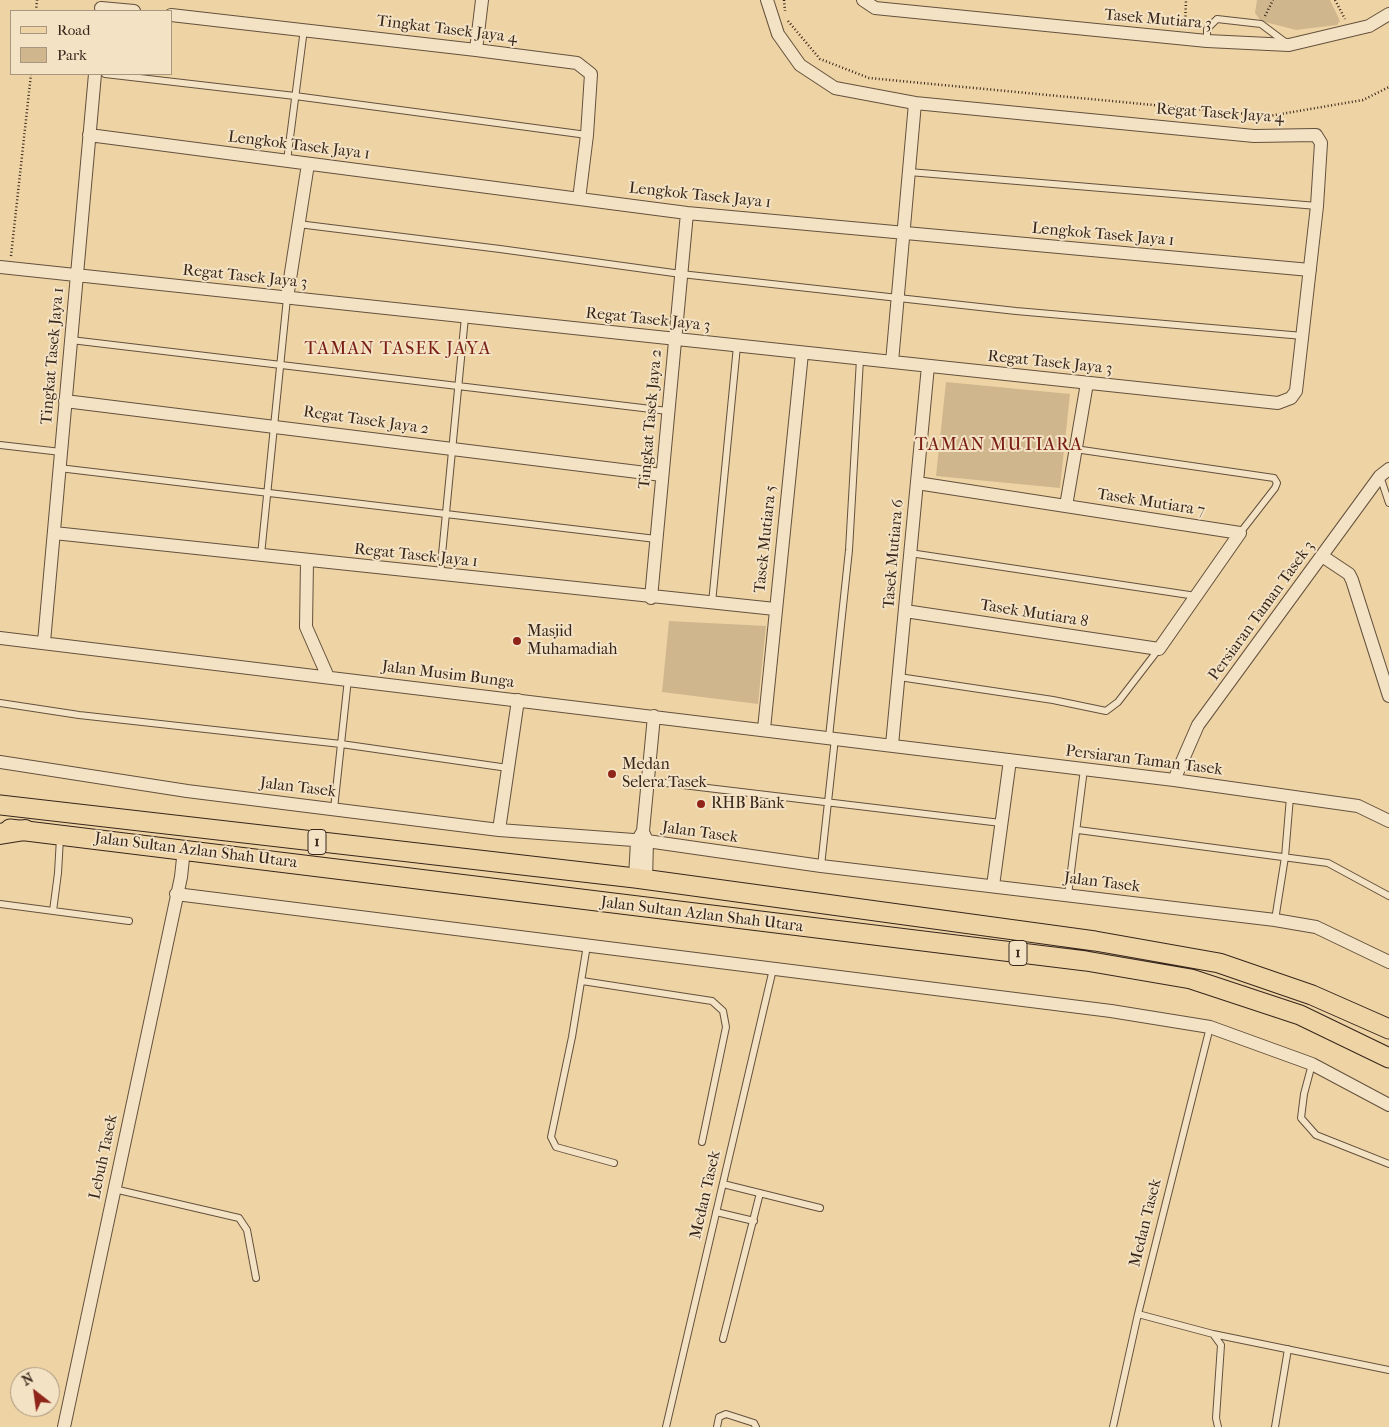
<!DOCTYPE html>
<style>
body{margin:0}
#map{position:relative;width:1389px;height:1427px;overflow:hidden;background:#eed3a4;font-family:"IM FELL French Canon",serif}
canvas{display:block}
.legend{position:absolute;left:10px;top:10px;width:162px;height:65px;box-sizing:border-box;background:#f4e2c4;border:1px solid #a89780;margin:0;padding:6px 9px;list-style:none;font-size:15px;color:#36261b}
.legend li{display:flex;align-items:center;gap:10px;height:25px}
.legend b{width:25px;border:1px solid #a89780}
.north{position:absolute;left:10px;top:1367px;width:50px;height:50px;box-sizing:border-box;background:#f4e2c4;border:1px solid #a89780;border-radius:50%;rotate:330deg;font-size:14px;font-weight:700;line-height:20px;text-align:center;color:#36261b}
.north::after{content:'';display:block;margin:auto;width:18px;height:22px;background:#8f2418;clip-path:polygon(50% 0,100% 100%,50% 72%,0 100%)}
</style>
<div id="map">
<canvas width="1389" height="1427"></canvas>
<ul class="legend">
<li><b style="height:6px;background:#eed3a4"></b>Road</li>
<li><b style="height:14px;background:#cfb68d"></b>Park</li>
</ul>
<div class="north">N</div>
</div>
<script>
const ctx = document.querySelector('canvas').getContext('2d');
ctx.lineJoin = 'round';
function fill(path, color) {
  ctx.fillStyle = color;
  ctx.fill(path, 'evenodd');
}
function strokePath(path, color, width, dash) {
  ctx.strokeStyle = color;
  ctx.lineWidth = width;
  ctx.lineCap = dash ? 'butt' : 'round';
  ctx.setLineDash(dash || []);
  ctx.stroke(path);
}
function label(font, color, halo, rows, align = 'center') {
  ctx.font = font + ' "IM FELL French Canon",serif';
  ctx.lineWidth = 4;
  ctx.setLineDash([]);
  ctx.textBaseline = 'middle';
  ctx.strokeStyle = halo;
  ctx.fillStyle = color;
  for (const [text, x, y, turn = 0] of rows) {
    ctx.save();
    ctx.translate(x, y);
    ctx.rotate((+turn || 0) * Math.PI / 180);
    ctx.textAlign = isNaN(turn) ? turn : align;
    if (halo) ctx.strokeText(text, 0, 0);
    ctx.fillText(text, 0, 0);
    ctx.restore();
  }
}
const green = new Path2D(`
 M 1257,0 L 1330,0 L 1340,21 L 1337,25 L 1296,30 L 1261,21 L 1255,13 Z
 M 946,382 L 1070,394 L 1060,488 L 936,476 Z
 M 669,621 L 766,626 L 758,704 L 662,692 Z`);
const path = new Path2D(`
 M 784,0 L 785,11
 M 1335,0 L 1345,19
 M 36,11 L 37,0
 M 1265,16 L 1273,0
 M 788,21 L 820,59 L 869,78 L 1269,116 L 1363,100 L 1389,87
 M 1185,27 L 1186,0
 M 11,256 L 31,74`);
const service = new Path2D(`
 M 1207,41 L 1207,29 L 1217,19 L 1261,24 L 1285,42
 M 105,74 L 295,96 L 587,135
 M 287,161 L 304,29
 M 909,172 L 1317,206
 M 298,224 L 500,249 L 681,274 L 1016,311 L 1303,336
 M 71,340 C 270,365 469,386 668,411
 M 0,445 L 61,452
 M 1075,449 L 1274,478 L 1277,483 L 1275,488 L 1240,533
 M 59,468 L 656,539
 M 1380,476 L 1389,503
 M 910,553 L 1196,596
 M 261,555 L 287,298
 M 440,575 L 465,317
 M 712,603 L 737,346
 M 899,677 L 1053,700 L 1106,711 L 1118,702 L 1158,650
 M 0,703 L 79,715 L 341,744 L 508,768
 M 829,737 L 849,550 L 860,359
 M 649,781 L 1001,823
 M 334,809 L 348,679
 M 1078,830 L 1328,863 L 1389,896
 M 821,866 L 835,738
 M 1068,895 L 1084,769
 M 0,904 L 129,921
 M 53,911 L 58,873 L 60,838
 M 1275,920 L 1285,857 L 1290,797
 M 587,945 L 572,1037 L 551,1137 L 556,1147 L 614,1163
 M 582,981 L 712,1001 L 723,1011 L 726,1027 L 702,1142
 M 1312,1064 L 1304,1094 L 1301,1118 L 1316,1135 L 1389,1164
 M 723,1184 L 820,1208
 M 114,1189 L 239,1218 L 247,1230 L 256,1278
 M 716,1212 L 754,1221
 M 1138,1314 L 1213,1334 L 1221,1345 L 1216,1418 L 1218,1427
 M 1213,1334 L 1389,1370
 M 723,1339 L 760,1193
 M 666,1427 L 773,969
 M 717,1427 L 719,1417 L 726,1414 L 754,1423 L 756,1427
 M 1113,1427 L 1138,1314 L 1210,1027
 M 1275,1427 L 1288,1349`);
const minor = new Path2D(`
 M 863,0 L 875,8 L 1207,41 L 1289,45 L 1369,26 L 1389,14
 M 101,8 L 134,11
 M 171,15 L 476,50 L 577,63 L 591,74 L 587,135 L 579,199
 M 476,50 L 482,0
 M 89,135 L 687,213 L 1310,270
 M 0,267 L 1278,403 L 1291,398 L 1296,391 L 1317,206 L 1321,143 L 1316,135 L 1254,136 L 915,103 L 835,88 L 800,65 L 778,34 L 767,0
 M 287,298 L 308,164
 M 892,362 L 915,103
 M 65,401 L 662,475
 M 1066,506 L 1087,383
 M 54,533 L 775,609
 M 1322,556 L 1349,574 L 1352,580 L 1389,696
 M 307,561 L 306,627 L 328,677
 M 651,598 L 687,213
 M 905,611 L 1159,649 L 1240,533 L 917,483
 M 0,638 L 1174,780 L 1358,806 L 1389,821
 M 44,642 L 95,74
 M 764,729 L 802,353
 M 892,745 L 928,366
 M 0,762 L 187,791 L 499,830 L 647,841 L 821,866 L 1275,920 L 1316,927 L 1389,962
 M 1174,780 L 1198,725 L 1380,476 L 1389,469
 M 499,830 L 518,700
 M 644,834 L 647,841 L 646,880
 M 635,878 L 637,841 L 643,831 L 654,716
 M 993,886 L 1010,760
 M 176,894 L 1111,1011 L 1210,1027 L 1312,1064 L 1389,1105
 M 64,1427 L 181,877 L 184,849`);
const primary = new Path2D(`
 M 0,805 L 635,878 L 1095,941 L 1219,963 L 1312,995 L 1389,1029
 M 10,829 L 1086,961 L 1191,979 L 1300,1015 L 1389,1058`);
const trunk = new Path2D(`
 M 0,834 L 25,830`);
const markers = [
 [517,641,5,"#8f2418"],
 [612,774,5,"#8f2418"],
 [701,804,5,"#8f2418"]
];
const shields = [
 [317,842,18],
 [1018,953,18]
];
const shieldNames = [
 ["1",317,842],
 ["1",1018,953]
];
const streetNames = [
 ["Tasek Mutiara 3",1158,20,5],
 ["Tingkat Tasek Jaya 4",447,30,7],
 ["Regat Tasek Jaya 4",1220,114,4],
 ["Lengkok Tasek Jaya 1",299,146,7],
 ["Lengkok Tasek Jaya 1",700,196,6],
 ["Lengkok Tasek Jaya 1",1103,235,5],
 ["Regat Tasek Jaya 3",245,277,6],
 ["Regat Tasek Jaya 3",648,320,6],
 ["Tingkat Tasek Jaya 1",53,356,-85],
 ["Regat Tasek Jaya 3",1050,363,6],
 ["Tingkat Tasek Jaya 2",651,419,-85],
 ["Regat Tasek Jaya 2",366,421,8],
 ["Tasek Mutiara 7",1151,503,9],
 ["Tasek Mutiara 5",766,539,-84],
 ["Tasek Mutiara 6",894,554,-85],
 ["Regat Tasek Jaya 1",416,556,6],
 ["Persiaran Taman Tasek 3",1262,611,-54],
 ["Tasek Mutiara 8",1034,614,9],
 ["Jalan Musim Bunga",448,675,7],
 ["Persiaran Taman Tasek",1144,761,7],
 ["Jalan Tasek",298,788,7],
 ["Jalan Tasek",700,833,8],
 ["Jalan Sultan Azlan Shah Utara",196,851,7],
 ["Jalan Tasek",1102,883,7],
 ["Jalan Sultan Azlan Shah Utara",702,915,7],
 ["Lebuh Tasek",104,1157,-78],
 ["Medan Tasek",706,1195,-77],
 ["Medan Tasek",1146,1223,-76]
];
const poiNames = [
 ["Masjid",527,632],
 ["Muhamadiah",527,650],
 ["Medan",622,765],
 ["Selera Tasek",622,783],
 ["RHB Bank",711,804]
];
const neighbourhoodNames = [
 ["TAMAN TASEK JAYA",398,350],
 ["TAMAN MUTIARA",999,446]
];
fill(green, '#cfb68d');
strokePath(service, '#64513d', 8);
strokePath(minor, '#64513d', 14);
strokePath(primary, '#36261b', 21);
strokePath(trunk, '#36261b', 22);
strokePath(path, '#36261b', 2.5, [1, 2.5]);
strokePath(service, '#f4e2c4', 6);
strokePath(minor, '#f4e2c4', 12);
strokePath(primary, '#eed3a4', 19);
strokePath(trunk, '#eed3a4', 20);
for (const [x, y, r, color] of markers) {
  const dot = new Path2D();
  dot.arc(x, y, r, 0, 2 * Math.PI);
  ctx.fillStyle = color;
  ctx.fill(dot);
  strokePath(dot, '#f4e2c4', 2);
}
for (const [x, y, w] of shields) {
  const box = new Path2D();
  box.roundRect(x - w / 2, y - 12.5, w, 25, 4);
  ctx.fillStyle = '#f4e2c4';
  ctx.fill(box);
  strokePath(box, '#36261b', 1);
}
label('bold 15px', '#36261b', null, shieldNames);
label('16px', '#36261b', '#f4e2c4', streetNames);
label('16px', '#36261b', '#f4e2c4', poiNames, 'left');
ctx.letterSpacing = '1px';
label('18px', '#7a1f14', '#f4e2c4', neighbourhoodNames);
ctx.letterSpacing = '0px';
</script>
